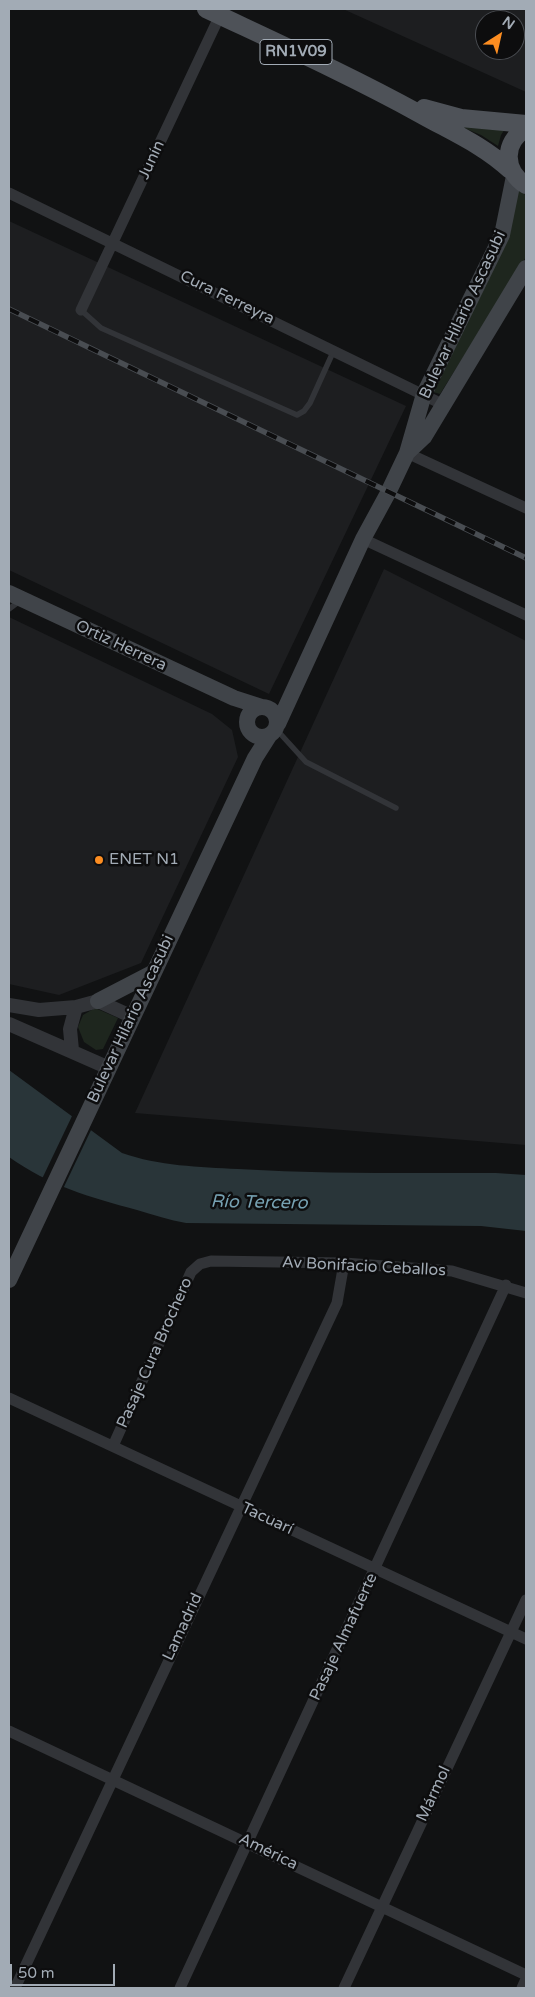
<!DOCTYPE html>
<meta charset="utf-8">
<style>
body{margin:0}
#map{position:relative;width:535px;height:1997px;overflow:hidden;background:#111213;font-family:"Varela Round",sans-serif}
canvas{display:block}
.frame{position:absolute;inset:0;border:10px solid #a2abb5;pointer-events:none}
.north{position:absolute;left:475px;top:10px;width:50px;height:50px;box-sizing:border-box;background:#0d0d0e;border:1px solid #494c51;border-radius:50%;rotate:35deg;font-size:14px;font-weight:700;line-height:20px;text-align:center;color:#a2abb5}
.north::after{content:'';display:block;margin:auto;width:18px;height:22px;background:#fc8d21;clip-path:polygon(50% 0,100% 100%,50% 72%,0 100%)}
.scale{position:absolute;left:10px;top:1964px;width:105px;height:22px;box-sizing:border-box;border:2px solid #a2abb5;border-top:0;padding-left:6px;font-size:15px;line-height:18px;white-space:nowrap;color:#a2abb5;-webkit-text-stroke:4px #0d0d0e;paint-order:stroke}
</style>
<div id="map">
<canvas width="535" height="1997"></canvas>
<div class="frame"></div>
<div class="north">N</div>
<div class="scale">50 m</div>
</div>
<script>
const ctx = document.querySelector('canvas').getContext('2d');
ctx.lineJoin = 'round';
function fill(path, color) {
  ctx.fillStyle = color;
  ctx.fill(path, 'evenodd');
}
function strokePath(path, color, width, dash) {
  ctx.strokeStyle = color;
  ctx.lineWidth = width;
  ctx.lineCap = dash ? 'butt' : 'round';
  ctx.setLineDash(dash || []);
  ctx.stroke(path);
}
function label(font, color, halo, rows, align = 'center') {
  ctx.font = font + ' "Varela Round",sans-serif';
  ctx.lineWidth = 5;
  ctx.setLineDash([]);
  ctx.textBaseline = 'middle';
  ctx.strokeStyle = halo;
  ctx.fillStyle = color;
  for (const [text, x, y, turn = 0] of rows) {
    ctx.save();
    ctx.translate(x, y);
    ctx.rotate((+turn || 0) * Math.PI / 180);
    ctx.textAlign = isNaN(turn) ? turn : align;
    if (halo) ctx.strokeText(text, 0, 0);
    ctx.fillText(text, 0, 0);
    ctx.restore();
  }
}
const built = new Path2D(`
 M 343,9 L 526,9 L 526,92 ZM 485,20 L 515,20 L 515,50 L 485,50 Z
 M 9,221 L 406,406 L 269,694 L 9,570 Z
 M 384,569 L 526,641 L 526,1145 L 135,1113 Z
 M 9,617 L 212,714 L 232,730 L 238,757 L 141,963 L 59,995 L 9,984 Z`);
const green = new Path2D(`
 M 442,119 L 505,129 L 501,135 L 498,146 L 481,135 Z
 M 518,190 L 526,195 L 526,257 L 440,394 L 433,392 Z
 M 95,1008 L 118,1018 L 103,1049 L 96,1050 L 84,1042 L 78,1027 L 83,1015 Z`);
const water = new Path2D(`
 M 9,1070 L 122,1153 C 159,1166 199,1167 238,1169 C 324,1174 410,1173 496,1173 L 526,1175 L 526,1231 L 481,1226 L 186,1223 C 169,1220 154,1215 137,1210 C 89,1197 50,1186 9,1157 Z`);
const pier = new Path2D(`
 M 73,1114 L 92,1128 L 62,1191 L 41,1181 Z`);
const service = new Path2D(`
 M 81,310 L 101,328 L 297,415 L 304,411 L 310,403 L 334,350
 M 9,609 L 21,600
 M 276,729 L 306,762 L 396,808`);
const minor = new Path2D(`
 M 9,193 L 444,405
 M 81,310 L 222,11
 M 407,453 L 526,508
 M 363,539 L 526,615
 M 9,1398 L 526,1639
 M 113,1446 L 191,1272 L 200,1264 L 211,1261 L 344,1263 L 452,1271 L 526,1293
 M 9,1731 L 526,1975
 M 15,1988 L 337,1303 L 344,1263
 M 180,1988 L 506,1285
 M 344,1988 L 526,1600
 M 522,1988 L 526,1979`);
const tertiary = new Path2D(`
 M 9,1005 L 39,1010 L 76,1007 L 98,1001 L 133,1017
 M 9,1024 L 109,1068
 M 72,1050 L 70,1029 L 76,1007`);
const secondary = new Path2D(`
 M 407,453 L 424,437 L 526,268
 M 9,593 L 234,698 L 262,707
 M247 722a15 15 0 1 1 30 0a15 15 0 1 1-30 0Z
 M 278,724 L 363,539 L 388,493 L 407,453 L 424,394 L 502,235 L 514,176
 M 98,1001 L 152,973
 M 9,1280 L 255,758 L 269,736`);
const primary = new Path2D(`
 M 206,9 C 278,43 351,76 420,114 C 452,132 483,145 510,170
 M 424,108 L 461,118 L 526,124
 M 526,129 C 502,142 504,172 526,185`);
const rail = new Path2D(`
 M 9,309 L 526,558`);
const markers = [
 [99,860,5,"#fc8d21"]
];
const shields = [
 [296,52,72]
];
const shieldNames = [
 ["RN1V09",296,52]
];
const streetNames = [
 ["Junín",152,160,-65],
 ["Cura Ferreyra",227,298,26],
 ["Bulevar Hilario Ascasubi",463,315,-65],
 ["Ortiz Herrera",121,646,25],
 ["Bulevar Hilario Ascasubi",131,1019,-65],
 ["Av Bonifacio Ceballos",364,1267,3],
 ["Pasaje Cura Brochero",155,1353,-66],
 ["Tacuarí",267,1519,25],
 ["Lamadrid",183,1627,-65],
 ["Pasaje Almafuerte",344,1637,-65],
 ["Mármol",434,1794,-65],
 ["América",268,1852,26]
];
const poiNames = [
 ["ENET N1",109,860]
];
const waterNames = [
 ["Río Tercero",259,1203,1]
];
fill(built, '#1d1e20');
fill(green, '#1e261e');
fill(water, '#293539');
fill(pier, '#111213');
strokePath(service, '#323438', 5.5);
strokePath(minor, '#323438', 11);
strokePath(tertiary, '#323438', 14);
strokePath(secondary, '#404449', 16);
strokePath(primary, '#4e5258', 18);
strokePath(rail, '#494d52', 5.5);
strokePath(rail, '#0d0d0e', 4, [11]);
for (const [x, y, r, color] of markers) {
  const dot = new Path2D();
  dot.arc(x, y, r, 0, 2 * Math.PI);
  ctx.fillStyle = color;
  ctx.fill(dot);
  strokePath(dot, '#0d0d0e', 2);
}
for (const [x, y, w] of shields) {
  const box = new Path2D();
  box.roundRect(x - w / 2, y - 12.5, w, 25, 4);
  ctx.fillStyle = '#0d0d0e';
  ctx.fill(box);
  strokePath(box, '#a2abb5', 1);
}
label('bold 15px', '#a2abb5', null, shieldNames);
label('16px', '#a2abb5', '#0d0d0e', streetNames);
label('16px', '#a2abb5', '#0d0d0e', poiNames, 'left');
label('italic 18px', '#76a1b2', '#0d0d0e', waterNames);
</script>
